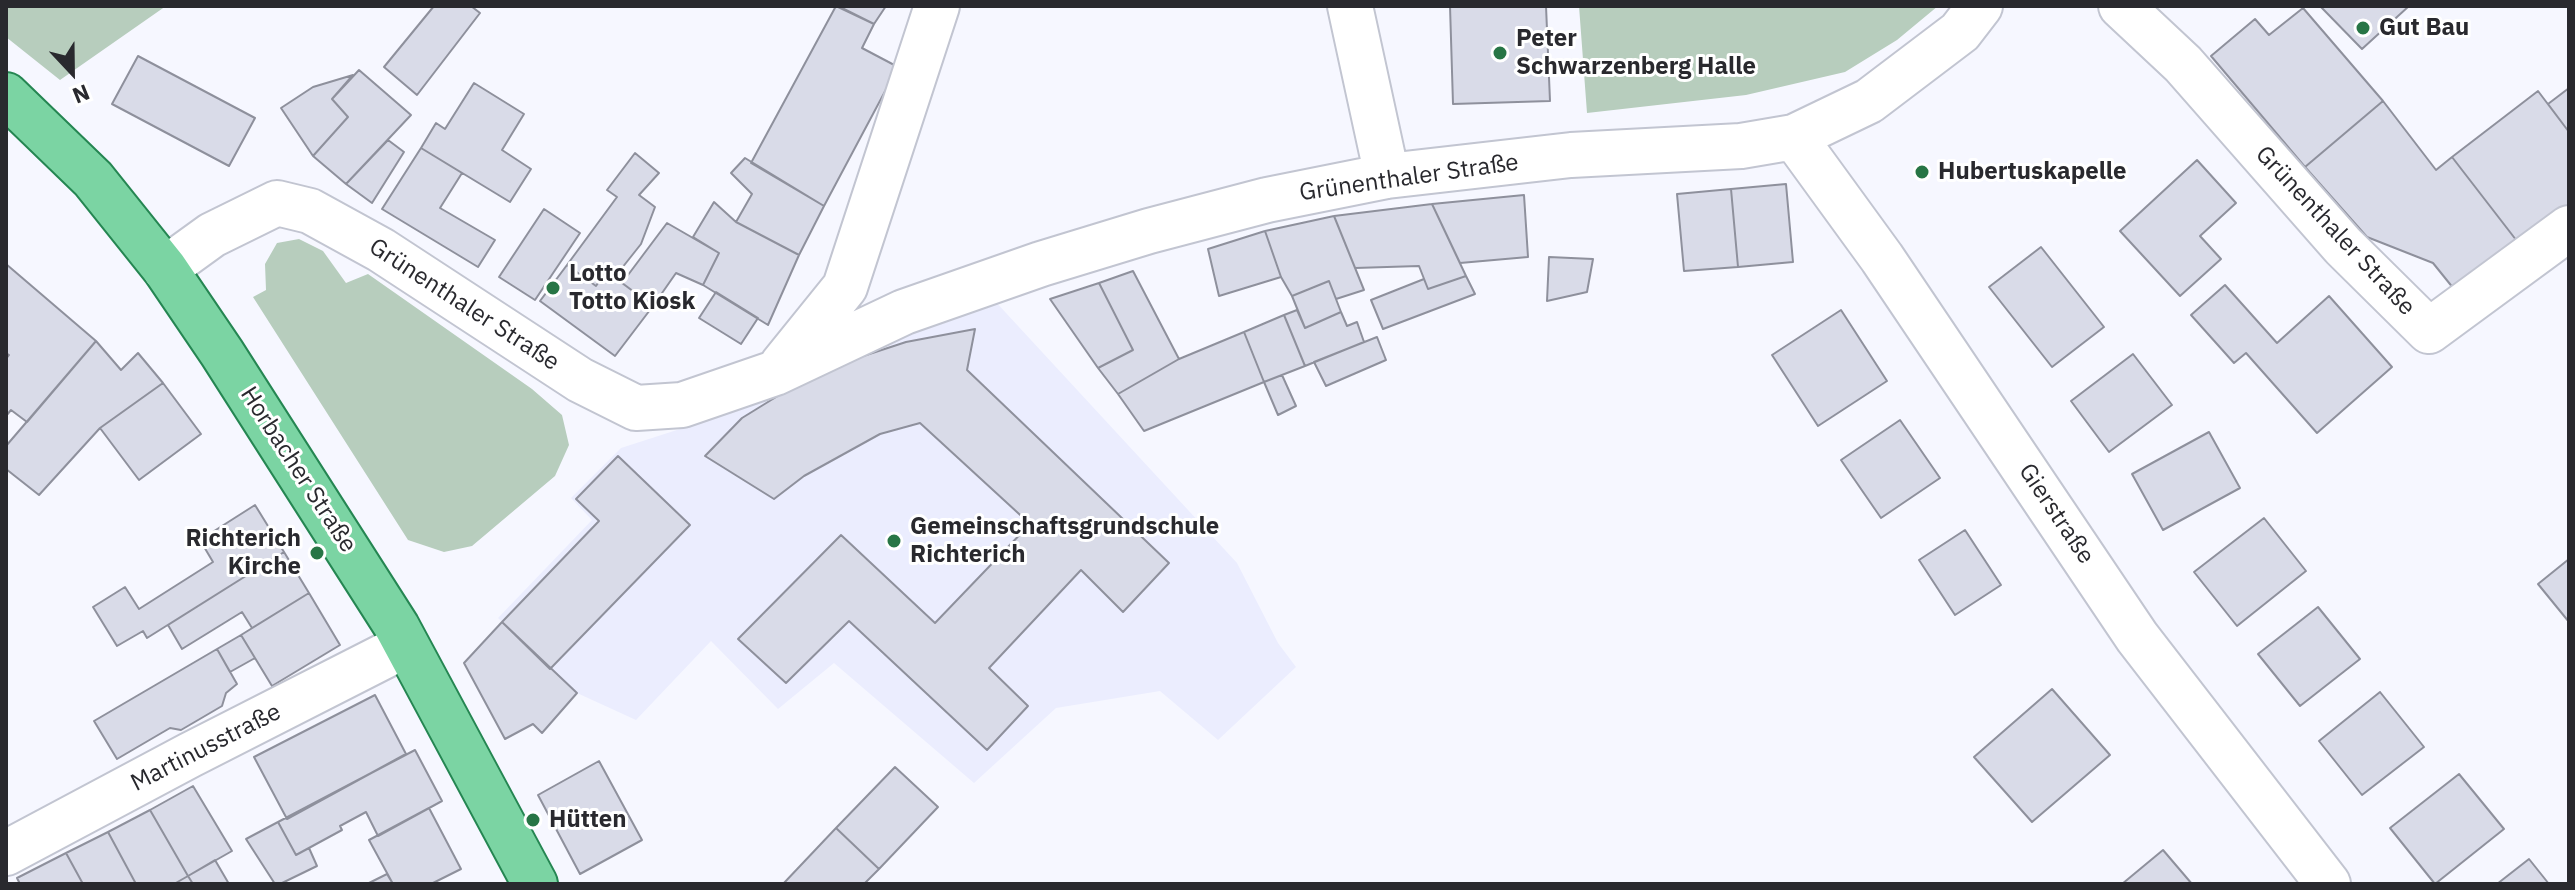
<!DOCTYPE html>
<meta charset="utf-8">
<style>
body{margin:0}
#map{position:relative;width:2575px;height:890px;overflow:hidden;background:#f6f7ff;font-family:"IBM Plex Sans",sans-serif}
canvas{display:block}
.frame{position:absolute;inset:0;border:8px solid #29292e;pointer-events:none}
.north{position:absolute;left:32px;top:32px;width:80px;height:80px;-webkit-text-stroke:6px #fff;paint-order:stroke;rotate:158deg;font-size:22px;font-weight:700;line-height:32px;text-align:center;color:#29292e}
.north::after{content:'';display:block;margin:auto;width:28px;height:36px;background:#29292e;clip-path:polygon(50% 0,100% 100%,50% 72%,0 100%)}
</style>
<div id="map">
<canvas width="2575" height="890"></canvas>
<div class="frame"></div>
<div class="north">N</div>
</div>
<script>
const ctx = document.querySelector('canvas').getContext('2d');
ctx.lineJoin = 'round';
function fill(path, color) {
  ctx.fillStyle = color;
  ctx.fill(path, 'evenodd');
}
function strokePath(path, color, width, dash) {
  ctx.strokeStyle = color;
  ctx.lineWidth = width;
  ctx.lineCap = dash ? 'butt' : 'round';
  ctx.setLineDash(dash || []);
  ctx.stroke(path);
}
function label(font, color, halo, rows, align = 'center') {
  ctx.font = font + ' "IBM Plex Sans",sans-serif';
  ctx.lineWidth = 6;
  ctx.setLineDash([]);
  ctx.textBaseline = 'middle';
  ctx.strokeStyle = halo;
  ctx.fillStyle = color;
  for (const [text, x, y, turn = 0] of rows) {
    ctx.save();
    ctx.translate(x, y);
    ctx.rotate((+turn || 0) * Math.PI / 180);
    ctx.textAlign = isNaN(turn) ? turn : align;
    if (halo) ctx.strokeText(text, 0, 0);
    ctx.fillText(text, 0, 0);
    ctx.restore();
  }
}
const built = new Path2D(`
 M 994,300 L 1237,563 L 1278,643 L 1296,667 L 1218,740 L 1160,691 L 1056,708 L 974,783 L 834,663 L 778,709 L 711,641 L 636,720 L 577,693 L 498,618 L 592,520 L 571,498 L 621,448 L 711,419 L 833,359 Z`);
const green = new Path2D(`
 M 6,6 L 166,6 L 60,80 L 6,37 Z
 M 1579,6 L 1938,6 L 1897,40 L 1845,72 L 1746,95 L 1587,113 Z
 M 299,239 L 323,251 L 346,283 L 368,274 L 532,389 L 562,415 L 569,445 L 555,476 L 472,546 L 444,552 L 408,540 L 253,297 L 266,290 L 265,264 L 277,243 Z`);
const building = new Path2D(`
 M 434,6 L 471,6 L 480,13 L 417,95 L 384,67 Z
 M 836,6 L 874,24 L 862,48 L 898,67 L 824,206 L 751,163 Z
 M 838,6 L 886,6 L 874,24 Z
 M 1450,6 L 1546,6 L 1550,101 L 1453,104 Z
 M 2320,6 L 2409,6 L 2362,49 Z
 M 2303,8 L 2383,101 L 2305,167 L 2211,56 L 2255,19 L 2269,35 Z
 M 138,56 L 255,118 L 229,166 L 112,104 Z
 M 359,70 L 411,115 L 346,184 L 313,156 L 348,117 L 332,99 Z
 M 353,75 L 332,99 L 348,117 L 313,156 L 281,108 L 313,87 Z
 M 474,83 L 524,114 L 502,150 L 531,169 L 510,202 L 421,148 L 436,123 L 445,129 Z
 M 2569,88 L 2569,132 L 2548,104 Z
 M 2538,91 L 2569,132 L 2569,207 L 2520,245 L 2452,157 Z
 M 2383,101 L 2436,170 L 2452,157 L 2520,245 L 2458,294 L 2433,263 L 2367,237 L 2305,167 Z
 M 388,140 L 404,152 L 372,203 L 346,184 Z
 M 421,148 L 462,173 L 440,208 L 495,240 L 478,267 L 382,209 Z
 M 635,153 L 659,173 L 639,195 L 655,207 L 641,244 L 614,278 L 606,271 L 596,286 L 567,265 L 617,197 L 607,190 Z
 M 745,158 L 824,206 L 799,255 L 736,222 L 752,194 L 731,173 Z
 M 2197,160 L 2236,203 L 2200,236 L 2221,259 L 2180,296 L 2120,231 Z
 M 1786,184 L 1793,262 L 1738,267 L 1731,189 Z
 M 1731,189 L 1738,267 L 1684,271 L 1677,194 Z
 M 1524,195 L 1528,257 L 1460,263 L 1432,204 Z
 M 714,202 L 736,222 L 799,255 L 768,325 L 703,285 L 719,253 L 693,237 Z
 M 1432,204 L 1466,276 L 1428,289 L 1419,266 L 1355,268 L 1334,216 Z
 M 544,209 L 580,233 L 535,300 L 499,277 Z
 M 1334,216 L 1364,290 L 1336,299 L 1329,281 L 1292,296 L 1281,277 L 1265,231 Z
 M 667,223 L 719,253 L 703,285 L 676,273 L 653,306 L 622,283 Z
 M 1265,231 L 1281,277 L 1219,296 L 1208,249 Z
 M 2041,247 L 2104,327 L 2052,367 L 1989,287 Z
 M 1549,257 L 1593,259 L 1587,292 L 1547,301 Z
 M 6,264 L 96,341 L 27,422 L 11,410 L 6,416 L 6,359 L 9,355 L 6,353 Z
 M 567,265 L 596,286 L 606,271 L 653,306 L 615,356 L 540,301 Z
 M 1133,271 L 1179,359 L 1118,394 L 1098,368 L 1133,350 L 1099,283 Z
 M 1466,276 L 1475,294 L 1383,329 L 1371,300 L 1424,279 L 1428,289 Z
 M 1329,281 L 1341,312 L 1305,328 L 1292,296 Z
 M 1099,283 L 1133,350 L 1098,368 L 1050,299 Z
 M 2225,285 L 2277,343 L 2329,296 L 2392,367 L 2317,433 L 2246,353 L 2234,363 L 2191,315 Z
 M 716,292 L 758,318 L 741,344 L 699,318 Z
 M 1297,310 L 1305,328 L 1341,312 L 1347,326 L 1357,322 L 1364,342 L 1305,366 L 1284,315 Z
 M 1841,310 L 1887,381 L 1818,426 L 1772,355 Z
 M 1284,315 L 1305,366 L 1264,382 L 1244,332 Z
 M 975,329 L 967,370 L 1169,563 L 1123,612 L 1081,570 L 989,668 L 1028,706 L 987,750 L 849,621 L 786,683 L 738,639 L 841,535 L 935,623 L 1030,524 L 920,423 L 880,434 L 804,476 L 774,499 L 705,456 L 742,418 L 789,389 L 845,362 L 906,342 Z
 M 1244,332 L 1264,382 L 1144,431 L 1118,394 L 1179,359 Z
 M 1377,337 L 1386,360 L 1326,386 L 1314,362 Z
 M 96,341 L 121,370 L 138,353 L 163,383 L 100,428 L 39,495 L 6,469 L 6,446 Z
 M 2133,354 L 2172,405 L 2109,452 L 2071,401 Z
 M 1282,375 L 1296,406 L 1278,415 L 1264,382 Z
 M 163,383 L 201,434 L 139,480 L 100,428 Z
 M 1900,420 L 1940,478 L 1881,518 L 1841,460 Z
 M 2209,432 L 2240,488 L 2163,530 L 2132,474 Z
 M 618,456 L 690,525 L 550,669 L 502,622 L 599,521 L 576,499 Z
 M 255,505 L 284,552 L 147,638 L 143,631 L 117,646 L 93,607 L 125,587 L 139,609 L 213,562 L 200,540 Z
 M 2264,518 L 2306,571 L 2237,626 L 2194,572 Z
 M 1965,530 L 2001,585 L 1955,615 L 1919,560 Z
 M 284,552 L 309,593 L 252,628 L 242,612 L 182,649 L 168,625 Z
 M 2569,559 L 2569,622 L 2538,584 Z
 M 309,593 L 340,645 L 272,686 L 241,635 Z
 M 2318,607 L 2360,659 L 2300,706 L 2258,654 Z
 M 502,622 L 577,693 L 542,733 L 533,724 L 505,739 L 464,663 Z
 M 241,635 L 255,658 L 230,672 L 217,649 Z
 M 217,649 L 237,684 L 226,693 L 222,706 L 181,730 L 170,728 L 117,759 L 94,721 Z
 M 2052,689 L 2110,755 L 2032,822 L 1974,757 Z
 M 2380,692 L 2424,747 L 2362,795 L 2319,741 Z
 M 375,695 L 406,754 L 287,819 L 254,757 Z
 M 415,750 L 442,801 L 378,836 L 366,812 L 340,826 L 342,830 L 296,855 L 278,822 Z
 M 599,761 L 642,840 L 580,874 L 538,795 Z
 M 895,767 L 938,807 L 879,869 L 836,828 Z
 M 2459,774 L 2504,829 L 2435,884 L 2390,828 Z
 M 193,786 L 232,851 L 188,876 L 150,810 Z
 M 429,808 L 461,869 L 431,884 L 393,884 L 369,840 Z
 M 150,810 L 188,876 L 174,884 L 136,884 L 108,832 Z
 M 278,822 L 296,855 L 309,848 L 317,866 L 280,884 L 275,884 L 246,839 Z
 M 836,828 L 879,869 L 864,884 L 783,884 Z
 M 108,832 L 136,884 L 83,884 L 66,853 Z
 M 2163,850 L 2192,884 L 2122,884 Z
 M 66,853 L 83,884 L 20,884 L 17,878 Z
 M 2529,859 L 2549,884 L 2497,884 Z
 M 215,860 L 229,884 L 193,884 L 188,876 Z
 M 387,874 L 393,884 L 367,884 Z
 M 188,876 L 193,884 L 174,884 Z`);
const minor = new Path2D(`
 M 1350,6 L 1387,176
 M 2121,6 L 2183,64 L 2343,246 L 2429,331 L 2569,228
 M 1794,137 L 1882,258 L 2137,637 L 2328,884
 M 165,269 L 212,235 L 277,203 L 310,211 L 381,250 L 580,380 L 636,408 L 682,405 L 775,373 L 904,312 L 1041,264 L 1149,231 L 1267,200 L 1387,176 L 1571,155 L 1741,146 L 1794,137 L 1869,101 L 1960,32 L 1980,6
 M 782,365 L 845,287 L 937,6
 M 6,853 L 190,755 L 406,645`);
const major = new Path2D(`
 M 6,95 L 93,179 L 165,269 L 222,353 L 397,627 L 535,884`);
const markers = [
 [2363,28,8,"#277545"],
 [1500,53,8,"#277545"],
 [1922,172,8,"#277545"],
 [553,288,8,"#277545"],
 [894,541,8,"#277545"],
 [317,553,8,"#277545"],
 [533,820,8,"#277545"]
];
const poiNames = [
 ["Gut Bau",2379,28],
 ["Peter",1516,39],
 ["Schwarzenberg Halle",1516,67],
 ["Hubertuskapelle",1938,172],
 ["Lotto",569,274],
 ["Totto Kiosk",569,302],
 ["Gemeinschaftsgrundschule",910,527],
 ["Richterich",910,555],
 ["Richterich",301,539,"right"],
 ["Kirche",301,567,"right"],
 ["Hütten",549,820]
];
const streetNames = [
 ["Grünenthaler Straße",1409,178,-8],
 ["Grünenthaler Straße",2335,231,47],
 ["Grünenthaler Straße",464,305,33],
 ["Horbacher Straße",298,470,57],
 ["Gierstraße",2056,514,56],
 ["Martinusstraße",206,748,-27]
];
fill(built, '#ebedfe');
fill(green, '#b7cdbd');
fill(building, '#d9dbe8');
strokePath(building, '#8e909c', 2);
strokePath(minor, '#c2c5d1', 48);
strokePath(major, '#258652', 48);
strokePath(minor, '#fff', 44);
strokePath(major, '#7bd4a3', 44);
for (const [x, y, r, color] of markers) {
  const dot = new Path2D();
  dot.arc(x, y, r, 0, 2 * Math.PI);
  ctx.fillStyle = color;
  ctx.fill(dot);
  strokePath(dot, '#fff', 3);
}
label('bold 24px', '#29292e', '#fff', poiNames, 'left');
label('24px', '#29292e', '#fff', streetNames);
</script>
